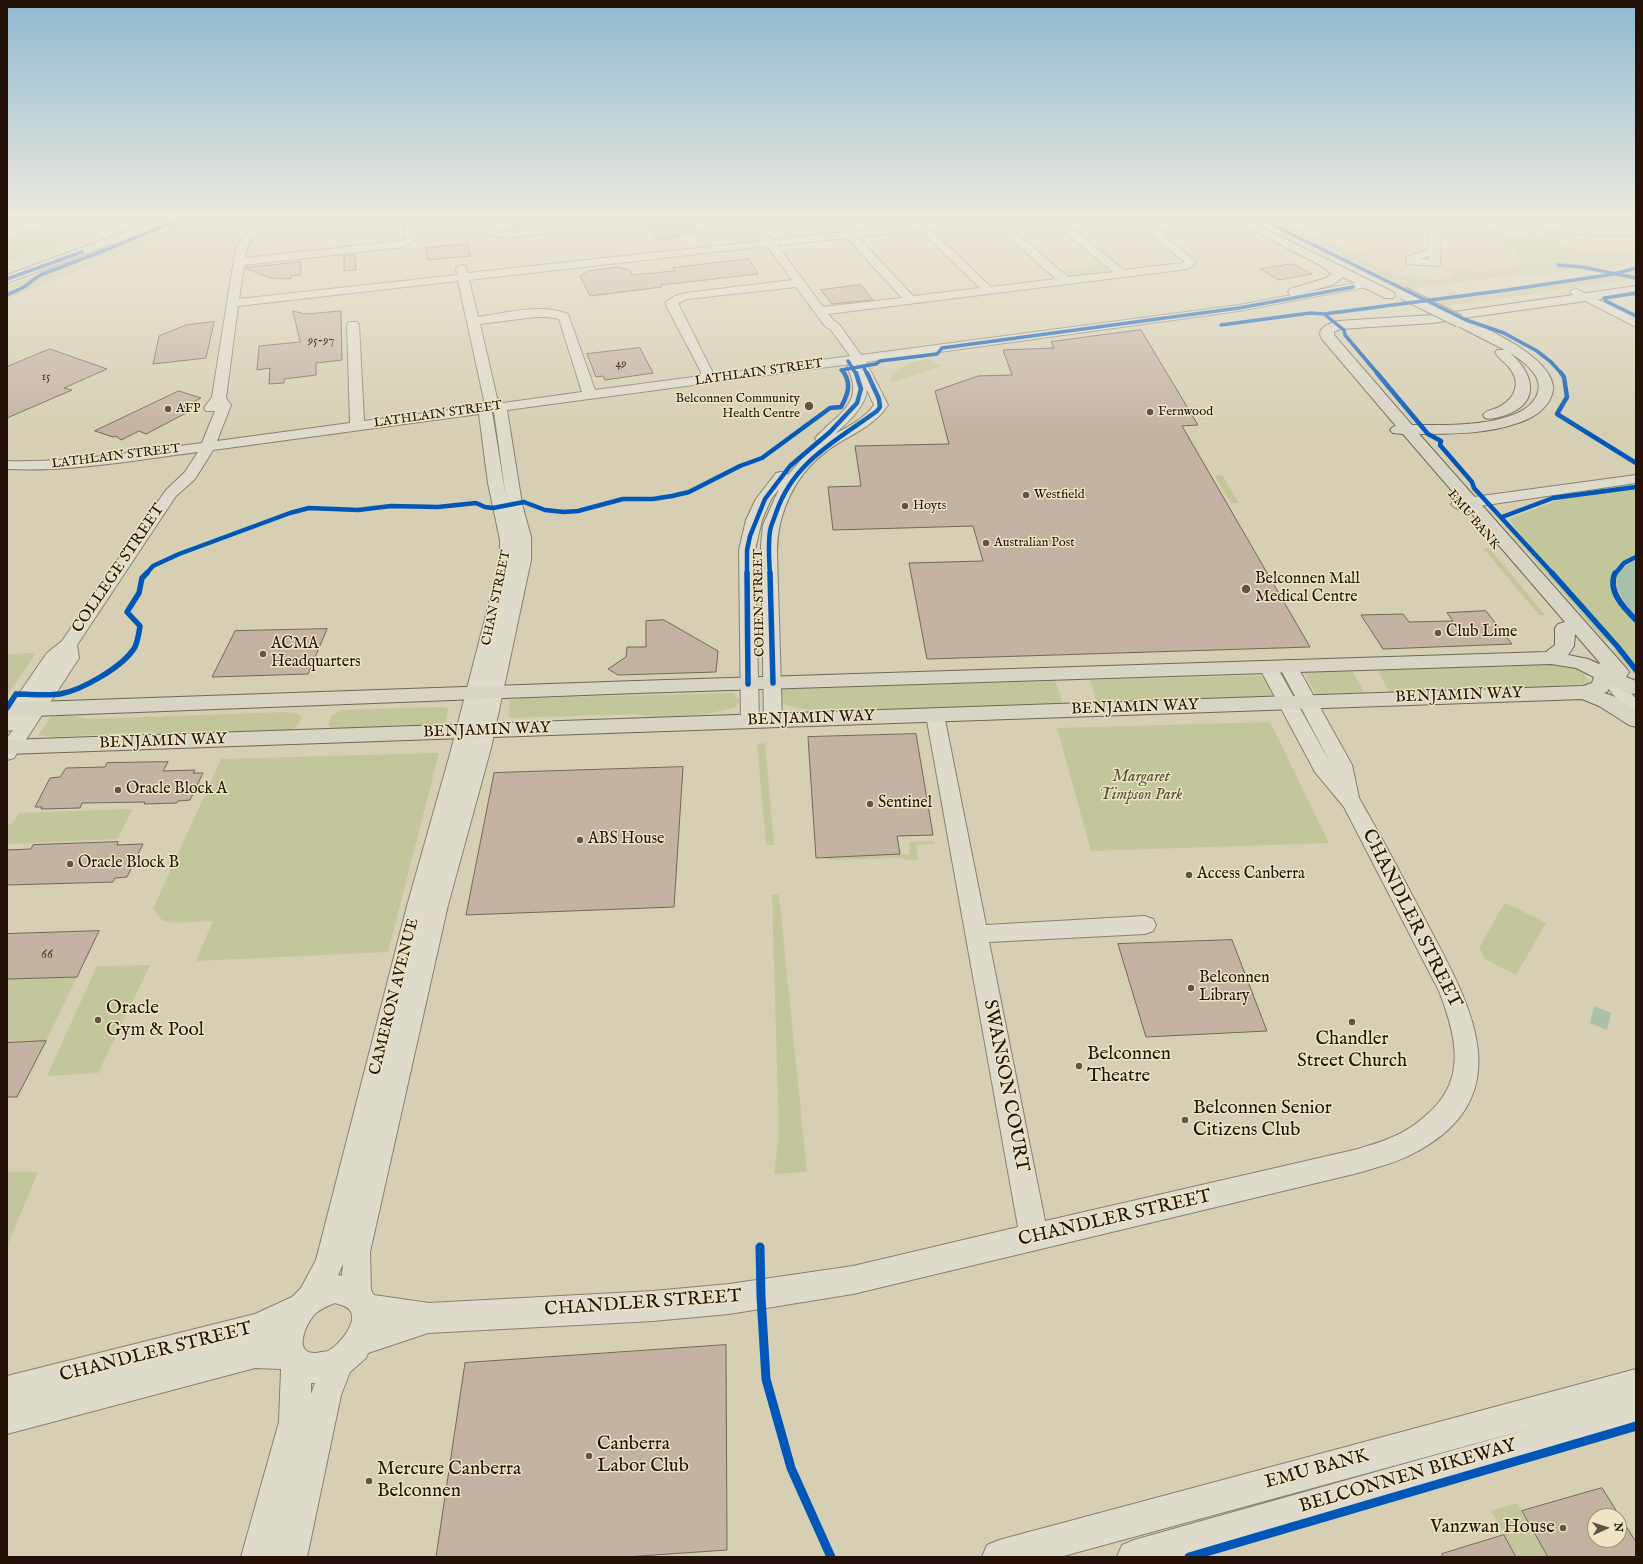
<!DOCTYPE html>
<style>
body{margin:0}
#map{position:relative;width:1643px;height:1564px;overflow:hidden;background:#d6cfb3;font-family:"IM FELL English",serif}
canvas{display:block}
.frame{position:absolute;inset:0;border:8px solid #241209;pointer-events:none}
.north{position:absolute;left:1587px;top:1508px;width:40px;height:40px;box-sizing:border-box;background:#eee5c4;border:1px solid #9d9179;border-radius:50%;rotate:87deg;font-size:11px;font-weight:700;line-height:16px;text-align:center;color:#241209}
.north::after{content:'';display:block;margin:auto;width:14px;height:18px;background:#625444;clip-path:polygon(50% 0,100% 100%,50% 72%,0 100%)}
</style>
<div id="map">
<canvas width="1643" height="1564"></canvas>
<div class="frame"></div>
<div class="north">N</div>
</div>
<script>
const ctx = document.querySelector('canvas').getContext('2d');
ctx.lineJoin = 'round';
function fill(path, color) {
  ctx.fillStyle = color;
  ctx.fill(path, 'evenodd');
}
function strokePath(path, color, width, dash) {
  ctx.strokeStyle = color;
  ctx.lineWidth = width;
  ctx.lineCap = dash ? 'butt' : 'round';
  ctx.setLineDash(dash || []);
  ctx.stroke(path);
}
function label(font, color, halo, rows, align = 'center') {
  ctx.font = font + ' "IM FELL English",serif';
  ctx.lineWidth = 3;
  ctx.setLineDash([]);
  ctx.textBaseline = 'middle';
  ctx.strokeStyle = halo;
  ctx.fillStyle = color;
  for (const [text, x, y, turn = 0] of rows) {
    ctx.save();
    ctx.translate(x, y);
    ctx.rotate((+turn || 0) * Math.PI / 180);
    ctx.textAlign = isNaN(turn) ? turn : align;
    if (halo) ctx.strokeText(text, 0, 0);
    ctx.fillText(text, 0, 0);
    ctx.restore();
  }
}
const green = new Path2D(`
 M 64,217 L 133,217 L 7,262 L 7,237 Z
 M 184,217 L 212,217 L 7,299 L 7,286 Z
 M 499,217 L 556,217 L 559,224 L 555,226 L 506,231 L 502,230 Z
 M 891,217 L 916,217 L 821,227 L 818,225 Z
 M 1263,217 L 1280,217 L 1345,249 L 1365,251 L 1366,261 L 1397,275 L 1436,280 L 1454,277 L 1454,273 L 1443,269 C 1455,267 1470,273 1483,272 C 1495,272 1508,268 1520,266 L 1517,248 L 1471,229 L 1445,225 L 1445,223 L 1452,224 L 1463,220 L 1459,217 L 1473,217 L 1506,233 L 1536,239 L 1549,230 L 1557,231 L 1555,233 L 1559,244 C 1587,253 1607,256 1636,252 L 1636,263 L 1595,270 L 1588,266 L 1579,267 L 1578,270 L 1534,275 L 1530,273 L 1409,289 Z
 M 1100,265 L 1111,274 L 1074,278 L 1064,270 Z
 M 1636,270 L 1636,279 L 1443,306 L 1433,301 L 1547,285 Z
 M 930,359 L 942,366 L 890,383 L 892,375 C 903,364 915,361 930,359 Z
 M 1222,475 L 1239,503 L 1231,503 L 1215,476 Z
 M 1636,487 L 1636,671 L 1634,669 L 1636,676 L 1612,649 L 1617,650 L 1609,640 L 1606,642 L 1505,526 L 1552,576 L 1509,519 L 1561,499 Z
 M 1483,548 L 1489,548 L 1545,615 L 1539,615 Z
 M 36,653 L 8,694 L 7,694 L 7,654 Z
 M 1553,663 L 1579,667 L 1591,684 L 1570,688 L 1391,694 L 1376,668 Z
 M 1352,671 L 1366,695 L 1317,696 L 1304,672 Z
 M 1265,675 L 1277,699 L 1097,704 L 1090,680 Z
 M 1055,681 L 1064,705 L 932,709 L 800,709 L 777,702 L 777,689 Z
 M 733,693 L 740,700 L 736,707 L 707,714 L 657,718 L 635,714 L 511,718 L 508,716 L 510,700 L 522,698 Z
 M 439,707 L 448,708 L 445,725 L 334,730 L 328,725 L 331,716 L 341,710 Z
 M 285,712 L 296,713 L 301,717 C 298,727 293,730 283,733 L 172,734 L 144,732 L 54,737 L 39,735 C 42,730 46,722 50,718 C 58,711 79,717 88,719 Z
 M 1270,722 L 1329,843 L 1091,851 L 1057,728 Z
 M 765,743 L 774,845 L 766,845 L 757,744 Z
 M 439,753 L 388,952 L 196,961 L 213,921 L 173,923 L 162,920 L 153,909 L 221,759 Z
 M 133,809 L 117,839 L 7,844 L 7,824 L 12,824 L 19,813 Z
 M 934,841 L 935,844 L 916,845 L 918,860 L 907,860 L 900,858 L 830,860 L 823,857 L 910,854 L 909,842 Z
 M 772,895 L 779,895 L 807,1172 L 774,1174 L 779,1135 Z
 M 1504,904 L 1508,904 L 1546,923 L 1516,975 L 1485,959 L 1479,948 Z
 M 150,965 L 98,1073 L 47,1076 L 97,966 Z
 M 77,977 L 46,1041 L 7,1043 L 7,979 Z
 M 7,1172 L 38,1172 L 7,1246 Z
 M 1517,1503 L 1549,1557 L 1517,1557 L 1491,1511 Z`);
const water = new Path2D(`
 M 1636,560 L 1636,615 C 1618,596 1605,574 1636,560 Z
 M 1594,1006 L 1611,1013 L 1607,1030 L 1590,1023 Z`);
const building = new Path2D(`
 M 691,219 L 700,232 L 678,235 L 679,237 L 655,240 L 646,223 Z
 M 468,244 L 471,256 L 428,260 L 426,248 Z
 M 355,255 L 356,270 L 344,271 L 344,256 Z
 M 749,259 L 758,274 L 661,285 L 662,287 L 590,296 L 580,276 L 588,271 L 618,267 L 630,270 L 632,275 L 675,271 L 673,268 Z
 M 301,262 L 301,275 L 291,276 L 291,279 L 270,278 L 245,268 Z
 M 1293,264 L 1312,274 L 1279,280 L 1260,269 Z
 M 861,285 L 873,300 L 832,304 L 821,290 Z
 M 293,311 L 305,314 L 341,311 L 342,360 L 316,363 L 316,375 L 284,379 L 284,383 L 269,384 L 270,368 L 257,370 L 259,346 L 300,342 Z
 M 214,322 L 206,358 L 153,364 L 159,336 L 186,325 Z
 M 1141,330 L 1198,425 L 1182,426 L 1310,647 L 927,659 L 909,563 L 983,561 L 973,526 L 833,530 L 828,487 L 861,486 L 855,446 L 949,444 L 935,391 L 978,376 L 1012,375 L 1003,350 L 1054,348 L 1051,342 Z
 M 640,348 L 653,373 L 605,380 L 603,376 L 596,377 L 587,354 Z
 M 50,349 L 107,369 L 64,388 L 72,390 L 7,418 L 7,367 Z
 M 179,391 L 201,398 L 183,407 L 192,410 L 146,434 L 139,431 L 121,440 L 116,436 L 113,437 L 95,431 Z
 M 1486,611 L 1512,644 L 1383,649 L 1361,615 L 1403,614 L 1409,622 L 1453,621 L 1447,613 Z
 M 664,620 L 718,651 L 716,672 L 618,675 L 608,669 L 626,657 L 627,647 L 646,647 L 646,621 Z
 M 327,629 L 308,674 L 212,677 L 235,631 Z
 M 916,734 L 933,835 L 897,836 L 900,854 L 816,858 L 808,737 Z
 M 168,762 L 163,771 L 195,770 L 193,773 L 203,773 L 190,800 L 178,801 L 177,803 L 144,804 L 145,802 L 82,803 L 80,808 L 41,809 L 42,807 L 35,807 L 50,778 L 60,777 L 66,768 L 105,767 L 107,763 Z
 M 683,767 L 674,907 L 466,915 L 494,773 Z
 M 118,842 L 117,845 L 143,844 L 127,877 L 115,878 L 113,882 L 7,885 L 7,850 L 31,849 L 33,845 Z
 M 99,931 L 77,977 L 7,979 L 7,934 Z
 M 1232,940 L 1267,1031 L 1146,1037 L 1118,944 Z
 M 46,1041 L 17,1097 L 7,1097 L 7,1043 Z
 M 726,1345 L 727,1550 L 625,1557 L 436,1557 L 465,1363 Z
 M 1602,1488 L 1636,1542 L 1636,1557 L 1548,1557 L 1522,1511 ZM 1595,1516 L 1619,1516 L 1619,1540 L 1595,1540 Z
 M 1504,1535 L 1516,1557 L 1442,1557 L 1442,1554 Z`);
const minor = new Path2D(`
 M 274,217 L 288,217 C 284,221 279,223 274,225 C 258,233 247,239 245,258 L 401,241 L 406,239 L 403,217 L 413,217 L 416,240 L 404,247 L 244,265 L 239,299 L 457,275 L 456,268 L 461,265 L 465,266 L 468,273 L 762,241 L 745,217 L 755,217 L 772,240 L 842,232 L 838,227 L 843,224 L 847,225 L 852,231 L 914,225 L 910,220 L 913,217 L 919,218 L 924,223 L 982,217 L 1019,217 L 1014,220 L 1002,221 L 1068,277 L 1113,272 L 1046,217 L 1058,217 L 1124,270 L 1183,263 L 1185,262 L 1160,243 L 1138,217 L 1149,217 L 1168,239 L 1196,262 L 1190,268 L 1180,270 L 828,314 L 833,320 L 839,324 L 861,355 L 1239,305 L 1366,281 L 1372,284 L 1366,287 L 1239,311 L 866,362 L 888,405 C 873,428 848,435 827,451 C 795,474 777,513 777,552 L 782,721 L 780,725 L 773,727 L 766,725 L 764,721 L 761,545 L 763,525 L 779,489 L 771,499 L 762,520 L 755,550 L 759,721 L 757,725 L 750,727 L 743,725 L 741,721 L 739,550 L 746,520 L 756,499 L 776,473 L 781,472 L 786,473 L 788,475 L 807,453 L 822,442 L 817,441 L 815,438 C 818,434 823,431 826,427 C 848,408 862,396 847,367 L 850,364 L 507,410 L 522,504 L 531,537 L 531,560 L 491,748 L 448,905 L 370,1252 L 371,1290 L 374,1295 L 429,1303 L 653,1291 L 729,1284 L 853,1266 L 1018,1227 L 926,715 L 928,711 L 935,709 L 942,711 L 944,715 L 986,925 L 1145,916 L 1153,919 L 1156,925 L 1153,931 L 1145,934 L 989,942 L 1045,1221 L 1358,1149 C 1369,1145 1380,1143 1390,1138 C 1403,1133 1414,1126 1424,1117 C 1468,1082 1457,1038 1439,991 L 1344,807 L 1315,772 L 1259,667 L 1262,663 L 1268,661 L 1274,663 L 1277,667 L 1332,766 L 1279,666 L 1282,662 L 1288,660 L 1294,662 L 1297,666 L 1352,765 L 1359,798 C 1384,841 1407,885 1430,929 C 1471,1006 1520,1095 1418,1151 C 1399,1162 1378,1167 1358,1173 L 853,1294 L 729,1314 L 653,1321 L 428,1333 L 368,1353 L 366,1358 L 350,1372 L 341,1395 L 307,1557 L 241,1557 L 279,1422 L 281,1369 L 255,1368 L 7,1434 L 7,1376 L 255,1314 L 292,1297 L 301,1288 L 316,1260 L 407,906 L 450,754 L 500,561 L 500,540 L 488,483 L 479,414 L 213,450 L 195,479 L 176,496 L 77,645 L 79,658 L 14,758 L 7,760 L 7,738 L 13,730 L 7,731 L 7,711 L 47,653 L 62,641 L 166,490 L 185,472 L 198,452 C 135,460 71,472 7,469 L 7,461 C 72,463 138,451 202,443 L 215,411 L 206,411 L 204,408 L 212,397 L 236,247 L 250,231 ZM 991,222 L 1056,279 L 991,287 L 930,229 ZM 920,230 L 980,288 L 913,296 L 858,237 ZM 847,238 L 902,298 L 823,307 L 777,245 ZM 767,246 L 792,280 L 686,293 L 675,296 L 666,302 L 666,305 L 701,372 L 701,376 L 595,390 L 568,314 C 541,303 506,313 478,317 L 469,280 ZM 458,281 L 484,400 L 481,406 L 364,421 L 359,325 L 357,322 L 349,322 L 347,325 L 350,423 L 217,441 L 231,405 L 226,398 L 238,306 ZM 796,287 L 825,326 L 831,330 L 850,356 L 714,375 L 678,303 L 687,299 ZM 535,317 L 547,317 L 559,319 L 582,392 L 503,403 L 497,398 L 480,324 ZM 867,390 L 874,405 C 865,418 849,426 835,434 C 848,422 865,407 867,390 ZM 492,412 L 494,412 L 506,498 ZM 343,1264 L 342,1276 L 338,1275 ZM 335,1303 C 341,1305 348,1306 351,1312 C 357,1324 338,1346 328,1351 C 324,1352 320,1352 316,1353 C 292,1354 306,1324 314,1315 C 320,1309 327,1306 335,1303 ZM 311,1383 L 315,1383 L 311,1394 Z
 M 481,217 L 491,217 L 495,230 L 505,232 L 559,226 L 564,223 L 562,217 L 572,217 L 575,224 L 561,232 L 505,238 L 486,234 Z
 M 644,217 L 677,217 C 671,222 650,222 644,217 Z
 M 1381,217 C 1396,217 1430,216 1438,232 C 1442,241 1440,254 1440,264 L 1439,266 L 1407,264 L 1406,262 L 1407,257 L 1429,249 L 1428,233 L 1416,226 L 1382,219 ZM 1429,256 L 1429,260 L 1420,259 Z
 M 1513,217 L 1529,217 L 1561,226 L 1591,230 L 1636,229 L 1636,235 C 1594,238 1554,233 1514,219 Z
 M 1576,289 L 1636,318 L 1636,327 L 1572,294 L 1570,292 L 1572,290 Z
 M 1636,475 L 1636,483 L 1459,509 L 1454,507 L 1451,504 L 1454,501 L 1459,499 Z
 M 1606,668 L 1612,670 L 1636,699 L 1636,717 L 1629,715 L 1597,674 L 1600,670 Z
 M 1636,1369 L 1636,1430 L 1193,1557 L 1117,1557 L 1122,1545 L 1134,1540 L 1532,1428 L 1060,1557 L 982,1557 L 987,1545 L 999,1540 Z`);
const major = new Path2D(`
 M 165,217 L 181,217 L 180,219 L 7,283 L 7,275 Z
 M 1227,217 L 1241,217 L 1393,292 L 1395,295 L 1393,298 L 1385,298 L 1343,277 L 1334,284 L 1294,296 L 1290,295 L 1288,292 L 1290,289 L 1326,278 L 1332,274 L 1320,265 Z
 M 1636,286 L 1636,294 L 1464,318 C 1489,330 1549,356 1553,386 C 1554,389 1552,394 1551,397 C 1546,410 1531,419 1518,423 C 1487,434 1452,434 1419,434 L 1626,668 L 1629,672 L 1626,677 L 1636,681 L 1636,694 L 1626,693 L 1611,685 L 1607,692 L 1604,693 L 1613,696 L 1636,711 L 1636,727 L 1629,725 L 1599,706 L 1582,699 L 7,754 L 7,740 L 1583,686 L 1592,683 L 1594,677 L 1576,668 L 1551,664 L 636,693 L 7,717 L 7,703 L 636,681 L 1546,652 L 1555,645 L 1555,628 L 1558,624 L 1565,622 L 1403,434 L 1393,433 L 1390,430 L 1393,427 L 1396,426 L 1322,339 C 1315,328 1330,323 1338,321 L 1433,315 ZM 1453,320 L 1454,324 L 1505,350 L 1497,350 L 1495,353 C 1499,358 1504,362 1508,366 C 1522,382 1516,398 1499,407 C 1493,410 1486,410 1483,415 L 1485,418 C 1492,420 1498,417 1506,415 C 1542,402 1533,373 1510,353 C 1523,361 1543,375 1538,392 C 1527,429 1442,425 1412,425 L 1334,335 L 1334,332 L 1340,329 L 1433,323 ZM 1575,634 L 1600,663 L 1599,664 L 1588,659 L 1568,655 L 1574,646 Z`);
const majorBridge = new Path2D(`
 M 1403,293 L 1459,321`);
const cyclewayFar3 = new Path2D(`
 M 1264,217 L 1275,226 L 1466,320 L 1504,333 L 1537,351 L 1551,362 L 1562,374
 M 1558,265 L 1582,267 L 1636,278
 M 7,279 L 82,252
 M 1636,293 L 1604,298 L 1606,301 L 1636,316
 M 7,295 L 24,287 L 40,275 L 106,250 L 185,217
 M 1324,314 L 1344,330 L 1345,335 L 1378,374
 M 1221,325 L 1310,313 L 1324,314 L 1507,290 L 1614,274 L 1636,268
 M 848,361 L 856,374
 M 863,366 L 867,374
 M 841,370 L 876,364 L 880,361 L 937,354 L 942,348 L 1239,308 L 1353,287
 M 841,370 L 845,374`);
const cyclewayFar2 = new Path2D(`
 M 1377,373 L 1428,434 L 1441,441 L 1440,445 L 1472,482 L 1474,488 L 1553,574
 M 1561,373 L 1564,377 L 1567,397 L 1557,414 L 1636,463
 M 1502,517 L 1553,498 L 1636,487
 M 146,574 L 153,566 L 179,554 L 290,513 L 309,508 L 358,510 L 391,506 L 438,507 L 476,503 L 485,507 L 493,508 L 524,502 L 545,510 L 564,512 L 578,511 L 623,499 L 653,499 L 672,496 L 689,492 L 740,466 L 762,458 L 830,408 L 841,407 C 847,396 852,385 844,373
 M 747,574 L 747,550 L 750,536 L 765,499 L 790,466 L 830,432 L 857,403 L 861,389 L 856,373
 M 770,574 C 769,560 768,545 770,531 C 771,525 774,519 776,513 C 793,462 836,441 877,411 L 880,407 L 879,399 L 867,373
 M 1615,574 L 1624,563 L 1636,557`);
const cyclewayFar1 = new Path2D(`
 M 747,573 L 748,684
 M 770,573 L 773,683
 M 1552,573 L 1617,646 L 1636,670
 M 1615,573 C 1607,591 1624,608 1636,620
 M 7,708 L 16,694 C 30,694 46,696 60,694 C 82,690 123,667 135,647 C 138,640 139,633 140,626 L 127,612 L 139,593 L 142,578 L 147,573`);
const cycleway = new Path2D(`
 M 760,1247 L 761,1297 L 766,1379 L 791,1468 L 831,1557
 M 1189,1557 L 1636,1426`);
const markers = [
 [809,406,5,"#625444"],
 [168,409,4,"#625444"],
 [1150,412,4,"#625444"],
 [1026,495,4,"#625444"],
 [905,506,4,"#625444"],
 [986,543,4,"#625444"],
 [1246,589,5,"#625444"],
 [1438,633,4,"#625444"],
 [263,654,4,"#625444"],
 [118,790,4,"#625444"],
 [870,804,4,"#625444"],
 [580,840,4,"#625444"],
 [70,864,4,"#625444"],
 [1189,875,4,"#625444"],
 [1191,988,4,"#625444"],
 [98,1020,4,"#625444"],
 [1352,1022,4,"#625444"],
 [1079,1066,4,"#625444"],
 [1185,1120,4,"#625444"],
 [589,1456,4,"#625444"],
 [369,1481,4,"#625444"],
 [1563,1528,4,"#625444"]
];
const farNumbernames = [
 ["95-97",321,342],
 ["49",621,365],
 ["15",46,378]
];
const farStreetnames = [
 ["LATHLAIN STREET",759,373,-8],
 ["LATHLAIN STREET",438,415,-8],
 ["LATHLAIN STREET",116,457,-7],
 ["EMU BANK",1473,520,50],
 ["CHAN STREET",497,598,-78],
 ["COHEN STREET",760,603,-91]
];
const farPoinames = [
 ["Belconnen Community",800,399,"right"],
 ["Health Centre",800,414,"right"],
 ["AFP",176,409],
 ["Fernwood",1158,412],
 ["Westfield",1034,495],
 ["Hoyts",913,506],
 ["Australian Post",994,543]
];
const numberNames = [
 ["66",47,955]
];
const streetNames = [
 ["COLLEGE STREET",119,569,-56],
 ["BENJAMIN WAY",1459,696,-2],
 ["BENJAMIN WAY",1135,708,-2],
 ["BENJAMIN WAY",811,719,-2],
 ["BENJAMIN WAY",487,731,-2],
 ["BENJAMIN WAY",163,742,-2],
 ["CAMERON AVENUE",395,997,-76]
];
const poiNames = [
 ["Belconnen Mall",1255,580],
 ["Medical Centre",1255,598],
 ["Club Lime",1446,633],
 ["ACMA",271,645],
 ["Headquarters",271,663],
 ["Oracle Block A",126,790],
 ["Sentinel",878,804],
 ["ABS House",588,840],
 ["Oracle Block B",78,864],
 ["Access Canberra",1197,875],
 ["Belconnen",1199,979],
 ["Library",1199,997]
];
const parkNames = [
 ["Margaret",1141,778],
 ["Timpson Park",1141,796]
];
const nearStreetnames = [
 ["CHANDLER STREET",1411,919,63],
 ["SWANSON COURT",1005,1086,79],
 ["CHANDLER STREET",1115,1219,-13],
 ["CHANDLER STREET",643,1304,-4],
 ["CHANDLER STREET",156,1353,-14],
 ["EMU BANK",1317,1470,-15],
 ["BELCONNEN BIKEWAY",1408,1477,-16]
];
const nearPoinames = [
 ["Oracle",106,1009],
 ["Gym & Pool",106,1031],
 ["Chandler",1352,1040,"center"],
 ["Street Church",1352,1062,"center"],
 ["Belconnen",1087,1055],
 ["Theatre",1087,1077],
 ["Belconnen Senior",1193,1109],
 ["Citizens Club",1193,1131],
 ["Canberra",597,1445],
 ["Labor Club",597,1467],
 ["Mercure Canberra",377,1470],
 ["Belconnen",377,1492],
 ["Vanzwan House",1555,1528,"right"]
];
fill(green, '#c3c69b');
fill(water, '#a9c0ab');
fill(building, '#c4b2a3');
strokePath(building, '#6f695a', 1);
strokePath(minor, '#888172', 2);
strokePath(major, '#6f695a', 2);
fill(minor, '#dedbcd');
fill(major, '#d9d5c5');
strokePath(majorBridge, '#6f695a', 14, []);
strokePath(majorBridge, '#d9d5c5', 12);
strokePath(cyclewayFar3, '#0057b8', 3.5);
strokePath(cyclewayFar2, '#0057b8', 4.5);
strokePath(cyclewayFar1, '#0057b8', 5.5);
strokePath(cycleway, '#0057b8', 9);
const sky = ctx.createLinearGradient(0, 0, 0, 436);
sky.addColorStop(0, '#8fb9d0');
sky.addColorStop(0.5, '#ede9dd');
sky.addColorStop(1, '#ede9dd00');
ctx.fillStyle = sky;
ctx.fillRect(0, 0, 1643, 436);
for (const [x, y, r, color] of markers) {
  const dot = new Path2D();
  dot.arc(x, y, r, 0, 2 * Math.PI);
  ctx.fillStyle = color;
  ctx.fill(dot);
  strokePath(dot, '#eee5c4', 1.5);
}
label('12px', '#4c3a30', null, farNumbernames);
label('13px', '#241209', '#eee5c4', farStreetnames);
label('13px', '#241209', '#eee5c4', farPoinames, 'left');
label('14px', '#4c3a30', null, numberNames);
label('16px', '#241209', '#eee5c4', streetNames);
label('16px', '#241209', '#eee5c4', poiNames, 'left');
label('italic 16px', '#564e35', '#eee5c4', parkNames);
label('19px', '#241209', '#eee5c4', nearStreetnames);
label('19px', '#241209', '#eee5c4', nearPoinames, 'left');
</script>
